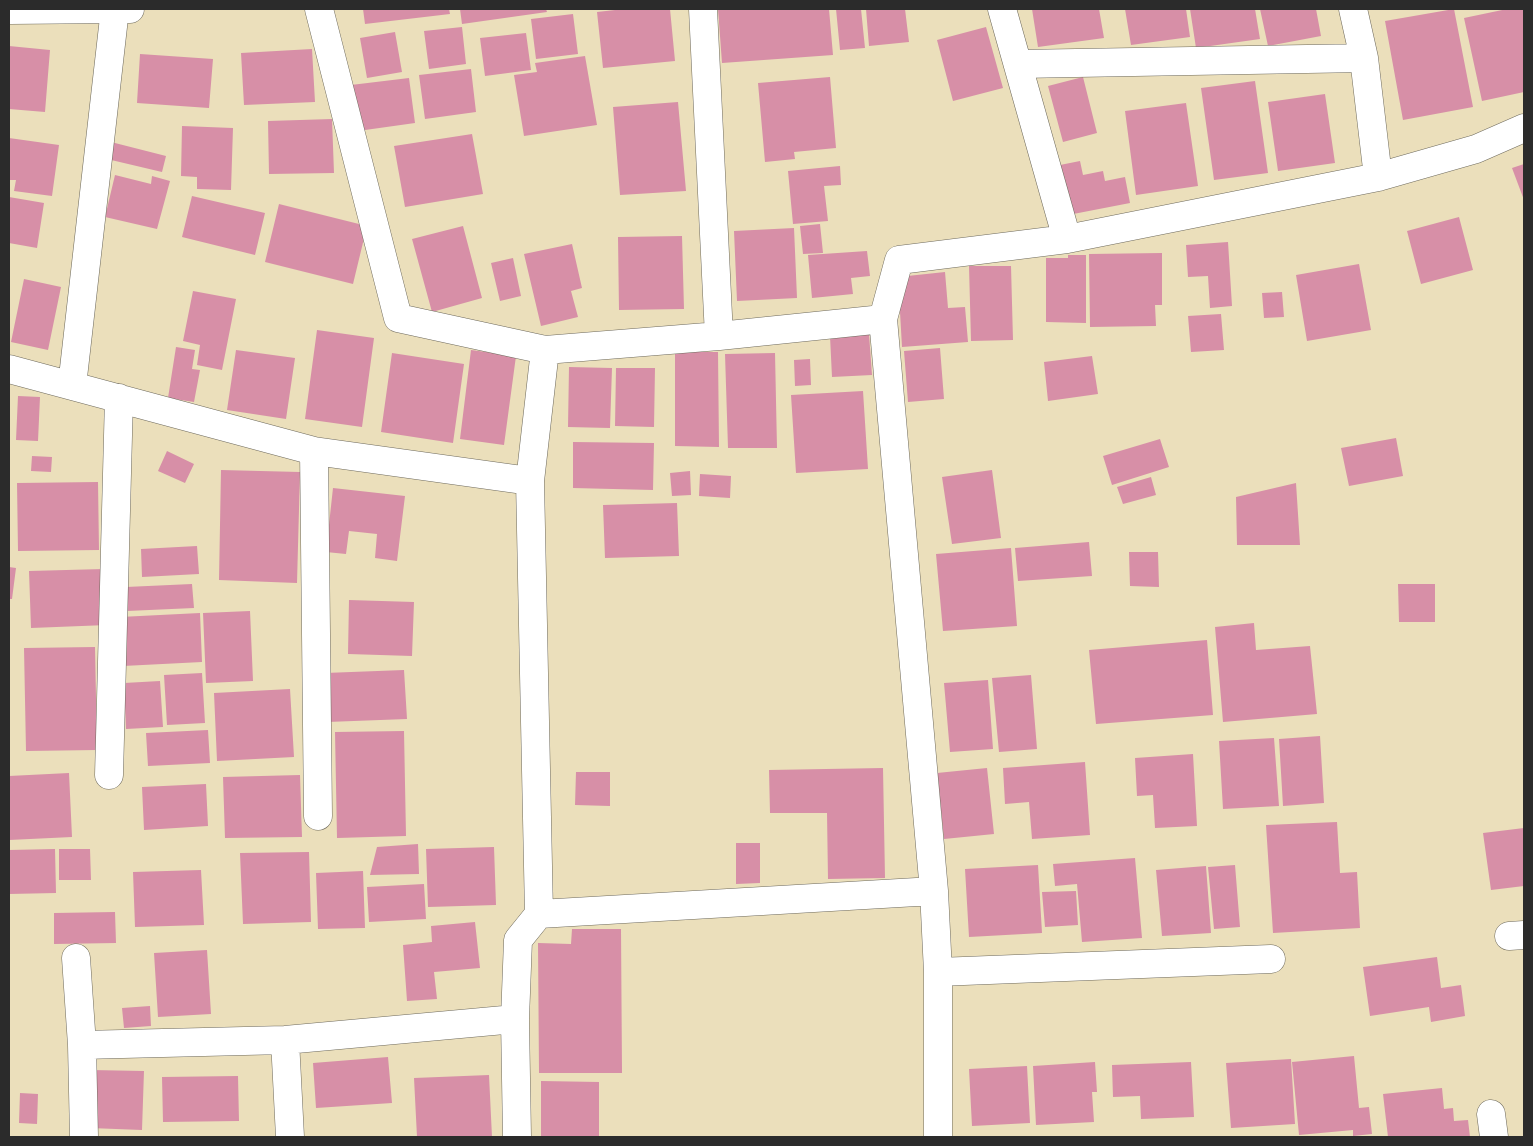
<!DOCTYPE html>
<style>
body{margin:0}
#map{position:relative;width:1533px;height:1146px;overflow:hidden;background:#ebdfbb;font-family:Mali,sans-serif}
canvas{display:block}
.frame{position:absolute;inset:0;border:10px solid #2b2b2b;pointer-events:none}
</style>
<div id="map">
<canvas width="1533" height="1146"></canvas>
<div class="frame"></div>
</div>
<script>
const ctx = document.querySelector('canvas').getContext('2d');
ctx.lineJoin = 'round';
function fill(path, color) {
  ctx.fillStyle = color;
  ctx.fill(path, 'evenodd');
}
function strokePath(path, color, width, dash) {
  ctx.strokeStyle = color;
  ctx.lineWidth = width;
  ctx.lineCap = dash ? 'butt' : 'round';
  ctx.setLineDash(dash || []);
  ctx.stroke(path);
}
const building = new Path2D(`
 M 363,9 L 449,9 L 450,14 L 365,24 Z
 M 460,9 L 546,9 L 547,12 L 462,24 Z
 M 624,9 L 670,9 L 675,61 L 603,68 L 597,12 Z
 M 718,9 L 829,9 L 833,55 L 722,63 Z
 M 836,9 L 861,9 L 865,48 L 840,50 Z
 M 866,9 L 905,9 L 909,42 L 869,46 Z
 M 1032,9 L 1099,9 L 1104,38 L 1038,47 Z
 M 1125,9 L 1186,9 L 1190,37 L 1131,45 Z
 M 1190,9 L 1255,9 L 1260,39 L 1196,48 Z
 M 1260,9 L 1316,9 L 1321,36 L 1268,46 Z
 M 1454,9 L 1473,107 L 1403,120 L 1385,21 Z
 M 1507,9 L 1524,9 L 1524,92 L 1482,101 L 1464,18 Z
 M 573,14 L 578,54 L 536,59 L 531,19 Z
 M 462,27 L 466,64 L 429,69 L 424,31 Z
 M 986,27 L 1003,88 L 953,101 L 937,40 Z
 M 395,32 L 402,72 L 367,78 L 360,38 Z
 M 526,33 L 531,70 L 485,76 L 480,38 Z
 M 9,46 L 50,50 L 45,112 L 9,109 Z
 M 312,49 L 315,102 L 244,105 L 241,53 Z
 M 140,54 L 213,59 L 209,108 L 137,103 Z
 M 585,56 L 597,125 L 524,136 L 514,75 L 537,72 L 535,63 Z
 M 471,69 L 476,112 L 425,119 L 419,75 Z
 M 830,77 L 836,148 L 794,152 L 795,159 L 765,162 L 758,83 Z
 M 1083,77 L 1097,133 L 1063,142 L 1048,86 Z
 M 409,78 L 415,123 L 358,131 L 351,85 Z
 M 1255,81 L 1268,173 L 1214,180 L 1201,88 Z
 M 1325,94 L 1335,163 L 1278,171 L 1268,102 Z
 M 678,102 L 686,191 L 620,195 L 613,107 Z
 M 1186,103 L 1198,186 L 1136,195 L 1125,111 Z
 M 332,119 L 334,173 L 269,174 L 268,121 Z
 M 182,126 L 233,128 L 231,190 L 197,189 L 197,177 L 181,176 Z
 M 472,134 L 483,194 L 405,207 L 394,146 Z
 M 9,138 L 59,145 L 52,196 L 14,191 L 16,180 L 9,180 Z
 M 111,142 L 166,156 L 162,172 L 107,159 Z
 M 1080,161 L 1083,175 L 1103,171 L 1105,181 L 1125,177 L 1130,203 L 1063,216 L 1055,166 Z
 M 1524,164 L 1524,200 L 1512,168 Z
 M 840,166 L 841,185 L 824,186 L 828,221 L 793,224 L 788,171 Z
 M 115,175 L 151,184 L 152,176 L 170,181 L 157,229 L 105,217 Z
 M 192,196 L 265,213 L 255,255 L 182,237 Z
 M 9,197 L 44,203 L 37,248 L 9,243 Z
 M 279,204 L 367,226 L 353,284 L 265,262 Z
 M 1459,217 L 1473,270 L 1421,284 L 1407,231 Z
 M 820,224 L 823,253 L 803,254 L 800,226 Z
 M 463,226 L 482,298 L 432,312 L 412,239 Z
 M 794,228 L 797,298 L 737,301 L 734,231 Z
 M 682,236 L 684,309 L 619,310 L 618,237 Z
 M 1228,242 L 1232,306 L 1210,308 L 1208,276 L 1188,277 L 1186,245 Z
 M 572,244 L 582,288 L 571,291 L 578,317 L 541,326 L 524,254 Z
 M 867,251 L 870,276 L 851,278 L 853,294 L 812,298 L 808,255 Z
 M 1162,253 L 1162,305 L 1155,305 L 1156,326 L 1090,327 L 1089,254 Z
 M 1068,255 L 1086,255 L 1086,323 L 1046,322 L 1046,258 L 1068,258 Z
 M 513,258 L 521,296 L 500,301 L 491,263 Z
 M 1359,264 L 1371,330 L 1307,341 L 1296,275 Z
 M 969,266 L 1011,266 L 1013,340 L 971,341 Z
 M 945,272 L 948,308 L 965,307 L 968,342 L 902,347 L 898,277 Z
 M 24,279 L 61,287 L 48,350 L 11,342 Z
 M 193,291 L 236,299 L 222,370 L 197,365 L 200,345 L 183,341 Z
 M 1282,292 L 1284,317 L 1264,318 L 1262,293 Z
 M 1221,314 L 1224,350 L 1191,352 L 1188,316 Z
 M 317,330 L 374,338 L 362,427 L 305,419 Z
 M 869,334 L 872,375 L 832,377 L 830,336 Z
 M 176,347 L 195,350 L 192,369 L 200,370 L 194,402 L 168,398 Z
 M 940,348 L 944,399 L 908,402 L 904,351 Z
 M 236,350 L 295,358 L 286,419 L 227,410 Z
 M 471,350 L 516,356 L 504,445 L 460,439 Z
 M 675,352 L 718,352 L 719,447 L 675,446 Z
 M 392,353 L 464,364 L 453,443 L 381,432 Z
 M 775,353 L 777,448 L 728,448 L 725,354 Z
 M 1092,356 L 1098,394 L 1048,401 L 1044,362 Z
 M 810,359 L 811,385 L 795,386 L 794,360 Z
 M 569,367 L 612,368 L 610,428 L 568,427 Z
 M 616,368 L 655,368 L 654,427 L 615,426 Z
 M 863,391 L 868,469 L 796,473 L 791,395 Z
 M 18,396 L 40,397 L 38,441 L 16,440 Z
 M 1396,438 L 1403,476 L 1349,486 L 1341,448 Z
 M 1160,439 L 1169,467 L 1112,485 L 1103,456 Z
 M 573,442 L 654,443 L 653,490 L 573,488 Z
 M 167,451 L 194,464 L 185,483 L 158,471 Z
 M 32,456 L 52,457 L 51,472 L 31,471 Z
 M 221,470 L 300,472 L 297,583 L 219,580 Z
 M 992,470 L 1001,538 L 952,544 L 942,477 Z
 M 690,471 L 691,495 L 672,496 L 670,473 Z
 M 700,474 L 731,476 L 730,498 L 699,496 Z
 M 1151,477 L 1156,495 L 1123,504 L 1117,487 Z
 M 98,482 L 99,550 L 18,551 L 17,483 Z
 M 1296,483 L 1300,545 L 1237,545 L 1236,497 Z
 M 333,488 L 405,496 L 397,561 L 375,558 L 377,534 L 349,531 L 346,554 L 326,552 Z
 M 677,503 L 679,556 L 605,558 L 603,505 Z
 M 1089,542 L 1092,576 L 1018,581 L 1015,548 Z
 M 197,546 L 199,574 L 142,577 L 141,549 Z
 M 1011,548 L 1017,626 L 943,631 L 936,554 Z
 M 1129,552 L 1158,552 L 1159,587 L 1130,586 Z
 M 9,567 L 16,568 L 12,599 L 9,599 Z
 M 104,569 L 107,625 L 31,628 L 29,571 Z
 M 192,584 L 194,608 L 127,611 L 126,587 Z
 M 1398,584 L 1435,584 L 1435,622 L 1399,622 Z
 M 349,600 L 414,602 L 412,656 L 348,654 Z
 M 250,611 L 253,681 L 206,683 L 203,613 Z
 M 200,613 L 202,662 L 123,666 L 120,617 Z
 M 1254,623 L 1256,650 L 1310,646 L 1317,714 L 1223,722 L 1215,627 Z
 M 1207,640 L 1213,715 L 1096,724 L 1089,650 Z
 M 95,647 L 97,750 L 26,751 L 24,648 Z
 M 404,670 L 407,719 L 327,722 L 325,673 Z
 M 202,673 L 205,723 L 167,725 L 164,675 Z
 M 1031,675 L 1037,749 L 999,752 L 992,678 Z
 M 988,680 L 993,749 L 950,752 L 944,683 Z
 M 160,681 L 163,727 L 126,729 L 124,683 Z
 M 290,689 L 294,757 L 217,761 L 214,693 Z
 M 208,730 L 210,763 L 148,766 L 146,733 Z
 M 404,731 L 406,836 L 337,838 L 335,732 Z
 M 1320,736 L 1324,803 L 1283,806 L 1279,739 Z
 M 1274,738 L 1279,806 L 1223,809 L 1219,741 Z
 M 1193,754 L 1197,826 L 1155,828 L 1153,795 L 1137,796 L 1135,758 Z
 M 1085,762 L 1090,835 L 1032,839 L 1029,802 L 1005,804 L 1003,768 Z
 M 883,768 L 885,878 L 828,879 L 827,813 L 770,813 L 769,770 Z
 M 987,768 L 994,834 L 944,839 L 937,773 Z
 M 576,772 L 610,772 L 610,806 L 575,805 Z
 M 69,773 L 72,837 L 9,840 L 9,776 Z
 M 300,775 L 302,837 L 225,838 L 223,777 Z
 M 206,784 L 208,826 L 144,830 L 142,787 Z
 M 1337,822 L 1340,873 L 1357,872 L 1360,928 L 1273,933 L 1266,825 Z
 M 1524,828 L 1524,886 L 1491,890 L 1483,833 Z
 M 736,843 L 760,843 L 760,883 L 736,884 Z
 M 418,844 L 419,874 L 370,875 L 377,847 Z
 M 494,847 L 496,905 L 428,907 L 426,849 Z
 M 55,849 L 56,893 L 9,894 L 9,850 Z
 M 59,849 L 90,849 L 91,880 L 59,880 Z
 M 309,852 L 311,922 L 243,924 L 240,853 Z
 M 1135,858 L 1142,938 L 1082,942 L 1077,884 L 1055,886 L 1053,864 Z
 M 1038,865 L 1042,933 L 969,937 L 965,869 Z
 M 1235,865 L 1240,927 L 1214,929 L 1208,867 Z
 M 1206,866 L 1211,933 L 1162,936 L 1156,870 Z
 M 201,870 L 204,925 L 135,927 L 133,872 Z
 M 363,871 L 365,928 L 318,929 L 316,873 Z
 M 424,884 L 426,919 L 369,922 L 367,887 Z
 M 1076,891 L 1078,925 L 1045,927 L 1042,892 Z
 M 115,912 L 116,943 L 54,944 L 54,913 Z
 M 475,922 L 480,968 L 434,972 L 437,999 L 407,1001 L 403,945 L 432,942 L 431,926 Z
 M 572,929 L 621,929 L 622,1073 L 539,1073 L 538,943 L 571,944 Z
 M 207,950 L 211,1014 L 158,1017 L 154,953 Z
 M 1437,957 L 1441,988 L 1461,985 L 1465,1016 L 1431,1022 L 1429,1007 L 1370,1016 L 1363,967 Z
 M 150,1006 L 151,1026 L 124,1028 L 122,1008 Z
 M 1354,1056 L 1359,1108 L 1369,1107 L 1372,1134 L 1353,1136 L 1353,1130 L 1299,1135 L 1292,1062 Z
 M 388,1057 L 392,1103 L 316,1108 L 313,1063 Z
 M 1291,1059 L 1295,1124 L 1231,1128 L 1226,1063 Z
 M 1095,1062 L 1097,1092 L 1092,1092 L 1094,1122 L 1036,1125 L 1033,1066 Z
 M 1191,1062 L 1194,1117 L 1141,1119 L 1140,1096 L 1113,1097 L 1112,1065 Z
 M 1027,1066 L 1030,1123 L 972,1126 L 969,1069 Z
 M 91,1070 L 144,1071 L 142,1130 L 90,1128 Z
 M 489,1075 L 492,1137 L 417,1137 L 414,1078 Z
 M 238,1076 L 239,1121 L 163,1122 L 162,1077 Z
 M 541,1081 L 599,1082 L 599,1137 L 541,1137 Z
 M 1442,1088 L 1444,1109 L 1453,1108 L 1454,1121 L 1468,1120 L 1470,1137 L 1388,1137 L 1383,1094 Z
 M 20,1093 L 38,1094 L 37,1124 L 19,1123 Z`);
const minor = new Path2D(`
 M 703,9 L 719,336
 M 1002,9 L 1067,239
 M 1353,9 L 1364,58 L 1378,177
 M 9,10 L 115,9
 M 1019,64 L 1364,58
 M 545,350 L 719,336 L 883,319
 M 9,369 L 314,451 L 530,481 L 545,350 L 398,318 L 319,9
 M 72,386 L 115,9 L 130,9
 M 314,451 L 318,816
 M 109,775 L 119,398
 M 539,914 L 934,891
 M 1509,936 L 1524,935
 M 76,958 L 82,1045 L 84,1137
 M 938,972 L 1271,959
 M 285,1040 L 290,1137
 M 82,1045 L 285,1040 L 515,1019
 M 1491,1114 L 1494,1137
 M 517,1137 L 515,1019 L 518,940 L 539,914 L 530,481
 M 938,1137 L 938,972 L 934,891 L 883,319 L 899,260 L 1067,239 L 1378,177 L 1476,149 L 1524,128`);
fill(building, '#d78fa7');
strokePath(minor, '#6e6a5d', 29);
strokePath(minor, '#fff', 28);
</script>
